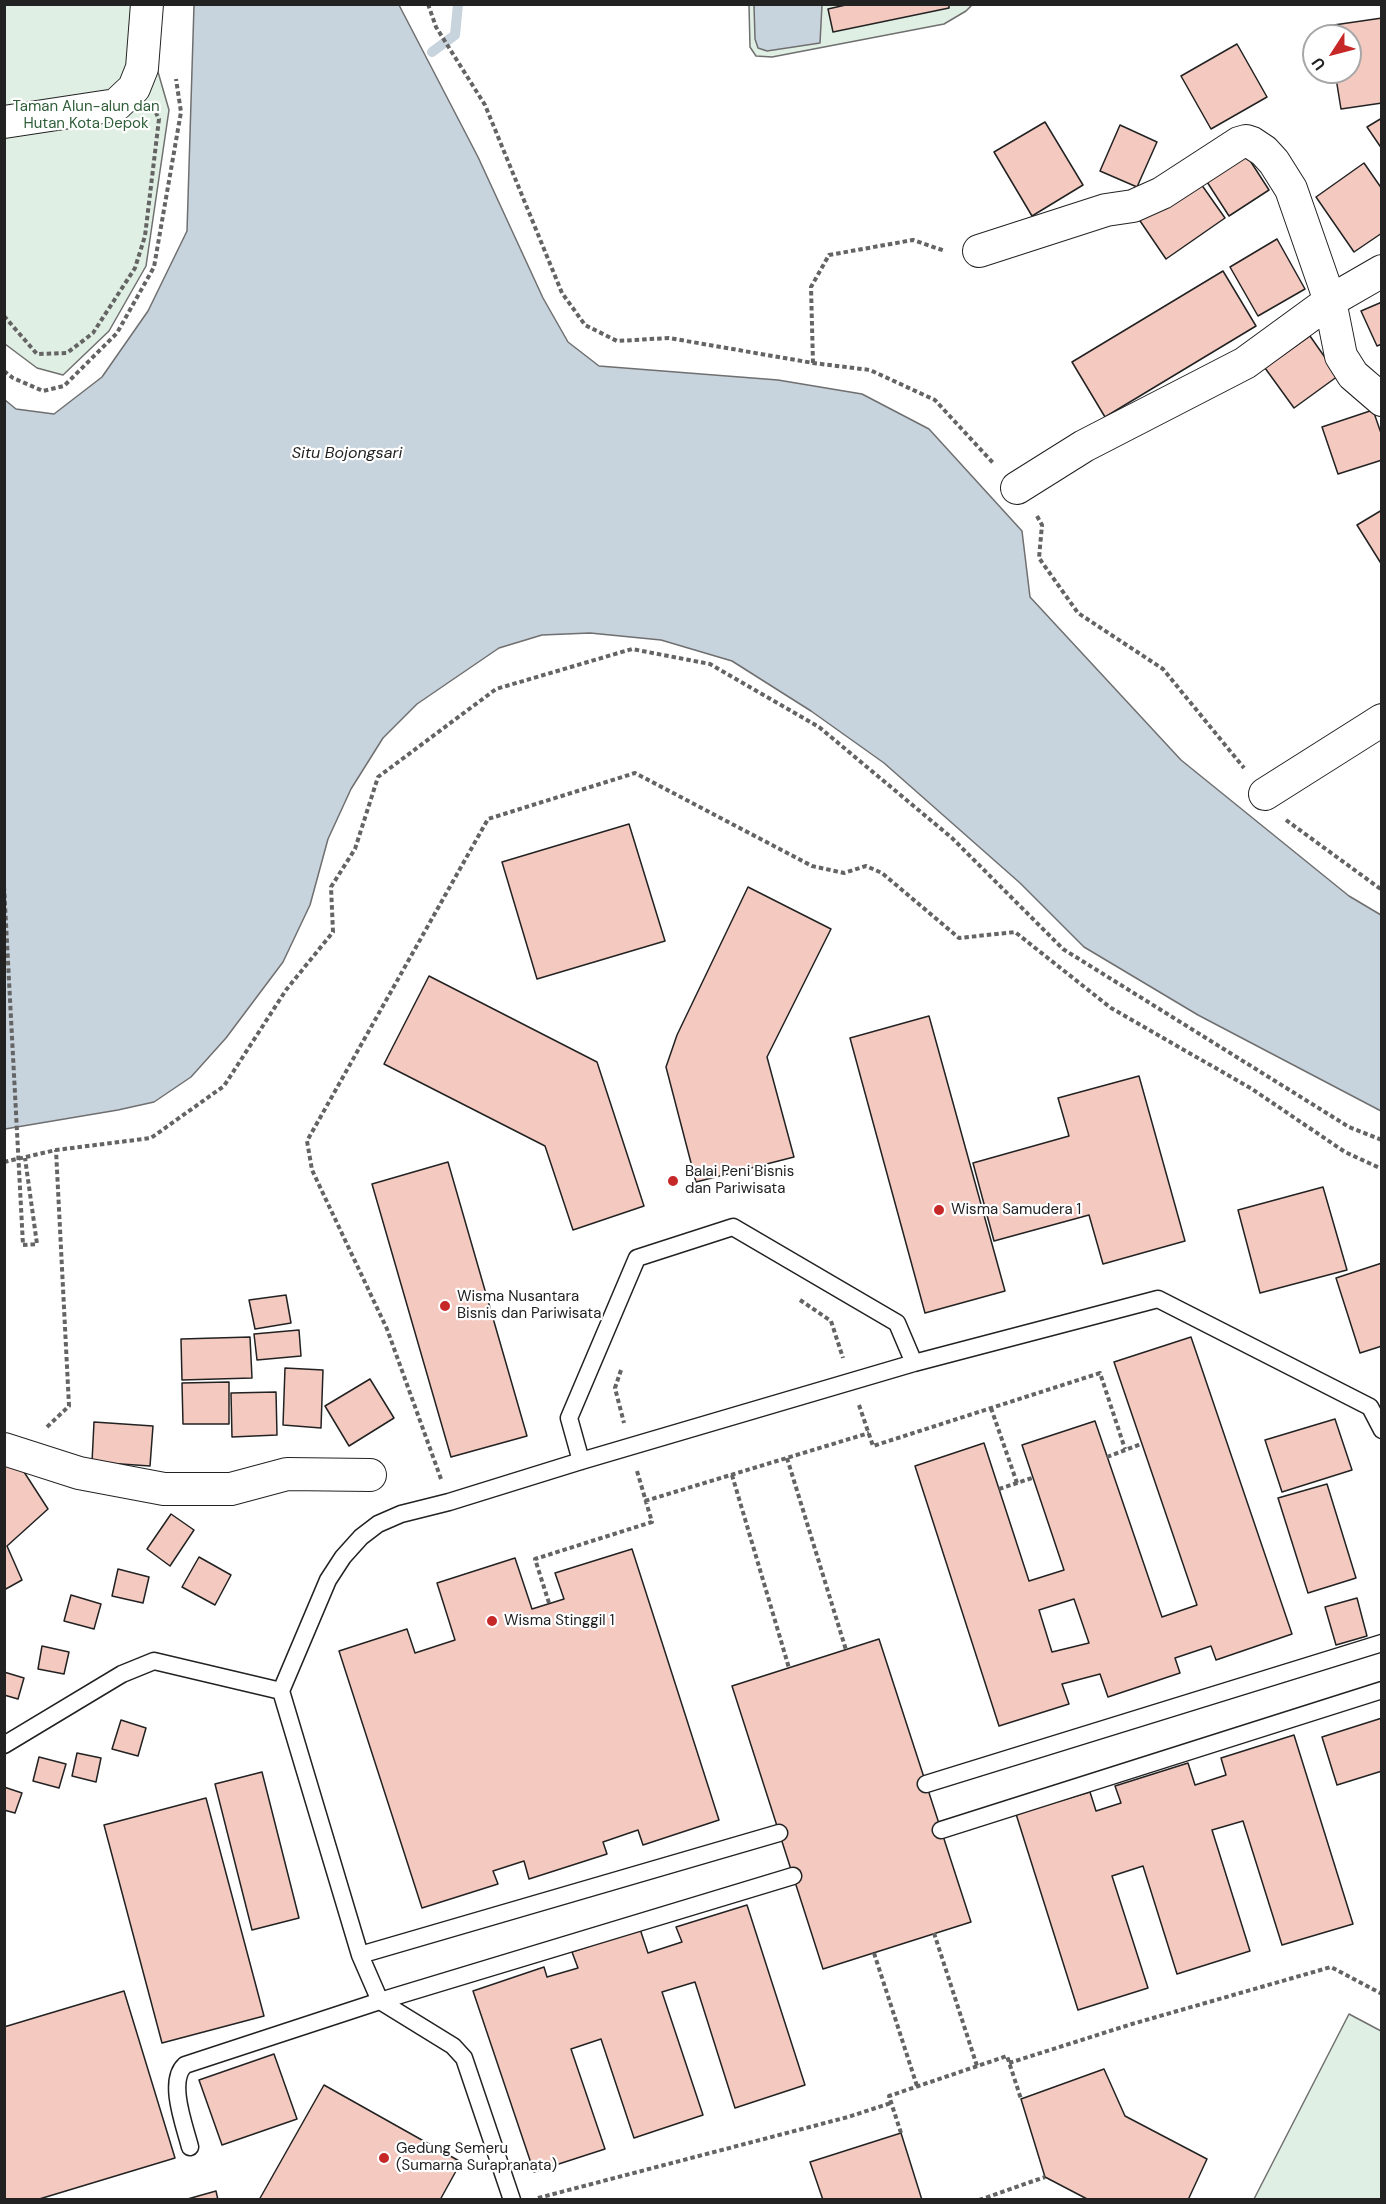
<!DOCTYPE html>
<style>
body{margin:0}
#map{position:relative;width:1386px;height:2204px;overflow:hidden;background:#fff;font-family:"DM Sans",sans-serif}
canvas{display:block}
.frame{position:absolute;inset:0;border:6px solid #222;pointer-events:none}
.north{position:absolute;left:1302px;top:24px;width:60px;height:60px;box-sizing:border-box;background:#fff;border:2px solid #a7a7a7;border-radius:50%;rotate:234deg;font-size:16px;font-weight:700;line-height:24px;text-align:center;color:#222}
.north::after{content:'';display:block;margin:auto;width:21px;height:27px;background:#c62828;clip-path:polygon(50% 0,100% 100%,50% 72%,0 100%)}
</style>
<div id="map">
<canvas width="1386" height="2204"></canvas>
<div class="frame"></div>
<div class="north">U</div>
</div>
<script>
const ctx = document.querySelector('canvas').getContext('2d');
ctx.lineJoin = 'round';
function fill(path, color) {
  ctx.fillStyle = color;
  ctx.fill(path, 'evenodd');
}
function strokePath(path, color, width, dash) {
  ctx.strokeStyle = color;
  ctx.lineWidth = width;
  ctx.lineCap = dash ? 'butt' : 'round';
  ctx.setLineDash(dash || []);
  ctx.stroke(path);
}
function label(font, color, halo, rows, align = 'center') {
  ctx.font = font + ' "DM Sans",sans-serif';
  ctx.lineWidth = 4.5;
  ctx.setLineDash([]);
  ctx.textBaseline = 'middle';
  ctx.strokeStyle = halo;
  ctx.fillStyle = color;
  for (const [text, x, y, turn = 0] of rows) {
    ctx.save();
    ctx.translate(x, y);
    ctx.rotate((+turn || 0) * Math.PI / 180);
    ctx.textAlign = isNaN(turn) ? turn : align;
    if (halo) ctx.strokeText(text, 0, 0);
    ctx.fillText(text, 0, 0);
    ctx.restore();
  }
}
const green = new Path2D(`
 M 5,5 L 161,5 L 156,65 L 169,110 L 146,266 L 109,331 L 63,375 L 37,368 L 5,344 Z
 M 749,5 L 972,5 L 966,11 L 944,24 L 772,57 L 756,56 L 750,47 Z
 M 1349,2014 L 1381,2031 L 1381,2199 L 1254,2199 Z`);
const water = new Path2D(`
 M 194,5 L 399,5 L 478,157 L 543,298 L 568,342 L 599,366 L 778,380 L 862,394 L 929,429 L 1022,531 L 1030,597 L 1181,760 L 1349,896 L 1381,915 L 1381,1111 L 1198,1015 L 1084,947 L 1020,883 L 884,763 L 811,711 L 732,661 L 661,640 L 590,633 L 542,635 L 499,648 L 417,704 L 383,738 L 351,789 L 328,839 L 310,905 L 283,962 L 226,1038 L 191,1077 L 154,1102 L 118,1110 L 5,1129 L 5,400 L 16,409 L 54,414 L 102,377 L 148,311 L 187,231 Z
 M 754,5 L 822,5 L 820,43 L 767,51 L 758,48 L 755,39 Z`);
const stream = new Path2D(`
 M 432,52 L 455,35 L 458,4`);
const building = new Path2D(`
 M 850,4 L 949,4 L 949,8 L 833,32 L 828,9 Z
 M 1382,18 L 1382,103 L 1341,109 L 1335,72 L 1350,72 L 1350,36 L 1329,36 L 1327,26 Z
 M 1237,44 L 1267,97 L 1211,129 L 1181,76 Z
 M 1382,118 L 1382,149 L 1367,127 Z
 M 1045,122 L 1083,185 L 1032,216 L 994,152 Z
 M 1120,125 L 1157,142 L 1137,187 L 1100,171 Z
 M 1240,145 L 1269,190 L 1229,216 L 1200,171 Z
 M 1364,163 L 1382,189 L 1382,233 L 1354,252 L 1316,197 Z
 M 1194,174 L 1225,218 L 1166,259 L 1136,215 Z
 M 1277,239 L 1305,289 L 1258,316 L 1230,267 Z
 M 1223,271 L 1256,326 L 1105,417 L 1072,362 Z
 M 1382,302 L 1382,344 L 1377,346 L 1361,311 Z
 M 1310,336 L 1338,376 L 1294,408 L 1265,368 Z
 M 1373,410 L 1382,436 L 1382,460 L 1338,474 L 1322,427 Z
 M 1382,510 L 1382,565 L 1357,525 Z
 M 629,824 L 665,941 L 537,979 L 502,862 Z
 M 748,887 L 831,929 L 767,1057 L 794,1157 L 696,1182 L 666,1067 L 677,1035 Z
 M 429,976 L 597,1062 L 644,1206 L 573,1230 L 545,1146 L 384,1064 Z
 M 929,1016 L 1005,1291 L 925,1313 L 850,1038 Z
 M 1139,1076 L 1185,1241 L 1103,1264 L 1089,1215 L 994,1241 L 973,1163 L 1069,1136 L 1058,1098 Z
 M 448,1162 L 527,1436 L 451,1457 L 372,1184 Z
 M 1323,1187 L 1347,1270 L 1260,1293 L 1238,1210 Z
 M 1382,1263 L 1382,1346 L 1360,1353 L 1336,1278 Z
 M 286,1295 L 291,1323 L 255,1329 L 249,1300 Z
 M 299,1330 L 301,1356 L 257,1360 L 254,1334 Z
 M 250,1337 L 252,1378 L 182,1380 L 181,1339 Z
 M 1191,1337 L 1292,1634 L 1216,1660 L 1211,1646 L 1175,1658 L 1180,1673 L 1108,1697 L 1100,1674 L 1062,1684 L 1069,1704 L 999,1726 L 915,1466 L 984,1443 L 1029,1581 L 1064,1570 L 1022,1445 L 1095,1421 L 1162,1617 L 1197,1605 L 1114,1362 ZM 1074,1599 L 1089,1643 L 1052,1652 L 1039,1610 Z
 M 285,1368 L 323,1370 L 321,1428 L 283,1425 Z
 M 370,1379 L 394,1418 L 349,1446 L 325,1406 Z
 M 229,1382 L 229,1424 L 183,1424 L 182,1383 Z
 M 276,1392 L 277,1435 L 232,1437 L 231,1393 Z
 M 1335,1419 L 1352,1470 L 1282,1492 L 1265,1440 Z
 M 94,1422 L 153,1426 L 150,1466 L 92,1462 Z
 M 4,1457 L 15,1458 L 48,1509 L 7,1546 L 22,1580 L 4,1590 Z
 M 1327,1484 L 1356,1578 L 1308,1593 L 1278,1498 Z
 M 171,1514 L 194,1530 L 170,1566 L 147,1549 Z
 M 632,1549 L 719,1820 L 643,1845 L 638,1830 L 603,1842 L 607,1854 L 529,1879 L 524,1861 L 493,1871 L 498,1884 L 422,1908 L 339,1651 L 407,1629 L 415,1653 L 455,1640 L 437,1583 L 515,1558 L 532,1609 L 564,1599 L 555,1573 Z
 M 199,1557 L 231,1575 L 215,1605 L 182,1587 Z
 M 118,1569 L 149,1577 L 143,1603 L 112,1596 Z
 M 71,1595 L 101,1604 L 94,1629 L 64,1621 Z
 M 1357,1598 L 1367,1636 L 1336,1645 L 1325,1607 Z
 M 879,1639 L 971,1922 L 823,1969 L 732,1686 Z
 M 42,1646 L 69,1652 L 64,1674 L 38,1669 Z
 M 4,1672 L 24,1678 L 18,1699 L 4,1695 Z
 M 1382,1718 L 1382,1771 L 1337,1785 L 1322,1737 Z
 M 121,1720 L 146,1728 L 138,1756 L 112,1749 Z
 M 1294,1735 L 1353,1924 L 1282,1945 L 1243,1821 L 1212,1830 L 1250,1951 L 1177,1974 L 1143,1866 L 1112,1876 L 1148,1988 L 1078,2010 L 1016,1814 L 1090,1792 L 1096,1811 L 1121,1803 L 1115,1786 L 1188,1763 L 1195,1785 L 1226,1775 L 1221,1758 Z
 M 77,1753 L 101,1758 L 96,1782 L 72,1776 Z
 M 39,1757 L 66,1764 L 59,1788 L 33,1781 Z
 M 262,1772 L 299,1918 L 252,1930 L 215,1784 Z
 M 4,1787 L 22,1793 L 15,1813 L 4,1810 Z
 M 206,1798 L 264,2016 L 162,2043 L 104,1825 Z
 M 747,1905 L 805,2085 L 735,2108 L 695,1982 L 662,1992 L 703,2115 L 634,2138 L 601,2039 L 571,2049 L 605,2149 L 534,2172 L 473,1991 L 544,1967 L 547,1977 L 578,1968 L 572,1952 L 640,1929 L 648,1953 L 682,1942 L 676,1927 Z
 M 124,1991 L 175,2158 L 36,2200 L 4,2200 L 4,2027 Z
 M 274,2054 L 297,2119 L 222,2145 L 199,2080 Z
 M 1104,2069 L 1125,2116 L 1207,2159 L 1188,2200 L 1089,2200 L 1045,2177 L 1021,2099 Z
 M 324,2085 L 461,2162 L 440,2200 L 259,2200 Z
 M 901,2133 L 922,2200 L 823,2200 L 810,2162 Z
 M 216,2191 L 218,2200 L 184,2200 Z`);
const path = new Path2D(`
 M 428,4 L 436,27 L 485,105 L 562,293 L 585,325 L 617,341 L 669,338 L 813,363 L 870,370 L 935,400 L 994,464
 M 4,316 L 37,354 L 67,353 L 93,333 L 135,268 L 145,236 L 159,119 L 156,113
 M 813,363 L 811,287 L 829,255 L 913,240 L 945,251
 M 4,371 L 13,378 L 43,391 L 64,386 L 117,333 L 154,267 L 181,112 L 176,79
 M 1037,516 L 1042,525 L 1039,558 L 1078,613 L 1163,669 L 1244,768
 M 1286,820 L 1382,890
 M 4,1162 L 56,1150 L 151,1138 L 224,1086 L 286,990 L 333,932 L 331,887 L 355,849 L 378,777 L 496,689 L 632,649 L 710,664 L 819,727 L 952,838 L 1063,949 L 1349,1127 L 1382,1140
 M 23,1245 L 37,1244 L 25,1158
 M 800,1300 L 831,1321 L 843,1358
 M 621,1370 L 615,1388 L 624,1423
 M 859,1405 L 873,1446 L 1100,1373 L 1125,1449
 M 991,1408 L 1017,1483
 M 47,1427 L 69,1406 L 56,1150
 M 1107,1457 L 1141,1444
 M 787,1458 L 846,1650
 M 732,1475 L 789,1668
 M 441,1479 L 387,1329 L 312,1170 L 307,1141 L 488,819 L 635,773 L 812,866 L 844,873 L 866,866 L 882,873 L 959,938 L 1015,932 L 1111,1008 L 1252,1089 L 1345,1152 L 1382,1169
 M 999,1489 L 1032,1478
 M 645,1501 L 869,1433
 M 549,1603 L 535,1559 L 652,1522 L 637,1471
 M 934,1933 L 977,2066
 M 874,1953 L 917,2086
 M 1009,2063 L 1132,2024 L 1331,1967 L 1382,1994
 M 901,2133 L 889,2096 L 1007,2056 L 1021,2099
 M 538,2198 L 848,2117 L 891,2103
 M 979,2200 L 1045,2177`);
const lane = new Path2D(`
 M 581,1461 L 569,1418 L 637,1258 L 733,1227 L 897,1323 L 914,1363
 M 4,1745 L 122,1674 L 154,1661 L 281,1691
 M 926,1784 L 1382,1643
 M 941,1830 L 1382,1690
 M 360,1955 L 779,1833
 M 190,2147 C 185,2127 167,2081 185,2065 L 380,2001 L 793,1876
 M 512,2200 L 464,2058 L 453,2046 L 380,2001 L 360,1955 L 281,1691 L 328,1580 L 343,1557 L 361,1537 L 378,1524 L 401,1514 L 449,1502 L 581,1461 L 914,1363 L 1158,1299 L 1370,1407 L 1382,1430`);
const street = new Path2D(`
 M 4,122 L 116,105 L 134,88 L 142,68 L 147,4
 M 979,251 L 1106,210 L 1133,206 L 1162,193 L 1239,143 L 1246,141 L 1252,143 L 1264,151 L 1274,162 L 1291,189 L 1330,301 L 1341,356 L 1353,375 L 1382,400
 M 1017,488 L 1084,446 L 1245,363 L 1330,301 L 1382,271
 M 1265,794 L 1382,720
 M 4,1449 L 79,1473 L 164,1489 L 231,1489 L 287,1474 L 370,1475`);
const pathBridge = new Path2D(`
 M 4,886 L 23,1245`);
const markers = [
 [673,1181,6,"#c62828"],
 [939,1210,6,"#c62828"],
 [445,1306,6,"#c62828"],
 [492,1621,6,"#c62828"],
 [384,2158,6,"#c62828"]
];
const parkNames = [
 ["Taman Alun-alun dan",86,107],
 ["Hutan Kota Depok",86,124]
];
const poiNames = [
 ["Balai Peni Bisnis",685,1172],
 ["dan Pariwisata",685,1189],
 ["Wisma Samudera 1",951,1210],
 ["Wisma Nusantara",457,1297],
 ["Bisnis dan Pariwisata",457,1314],
 ["Wisma Stinggil 1",504,1621],
 ["Gedung Semeru",396,2149],
 ["(Sumarna Surapranata)",396,2166]
];
const waterNames = [
 ["Situ Bojongsari",347,454]
];
fill(green, '#e0efe3');
strokePath(green, '#6f6f6f', 1.5);
fill(water, '#c7d3dd');
strokePath(water, '#6f6f6f', 1.5);
strokePath(stream, '#c7d3dd', 10);
fill(building, '#f3c9c0');
strokePath(building, '#222', 1.5);
strokePath(lane, '#222', 19);
strokePath(street, '#222', 34);
strokePath(path, '#646464', 4, [4.5, 3]);
strokePath(lane, '#fff', 16);
strokePath(street, '#fff', 32);
strokePath(pathBridge, '#646464', 4, [4.5, 3]);
for (const [x, y, r, color] of markers) {
  const dot = new Path2D();
  dot.arc(x, y, r, 0, 2 * Math.PI);
  ctx.fillStyle = color;
  ctx.fill(dot);
  strokePath(dot, '#fff', 2);
}
label('15px', '#2f5e38', '#fff', parkNames);
label('15px', '#222', '#fff', poiNames, 'left');
label('italic 16px', '#222', '#fff', waterNames);
</script>
